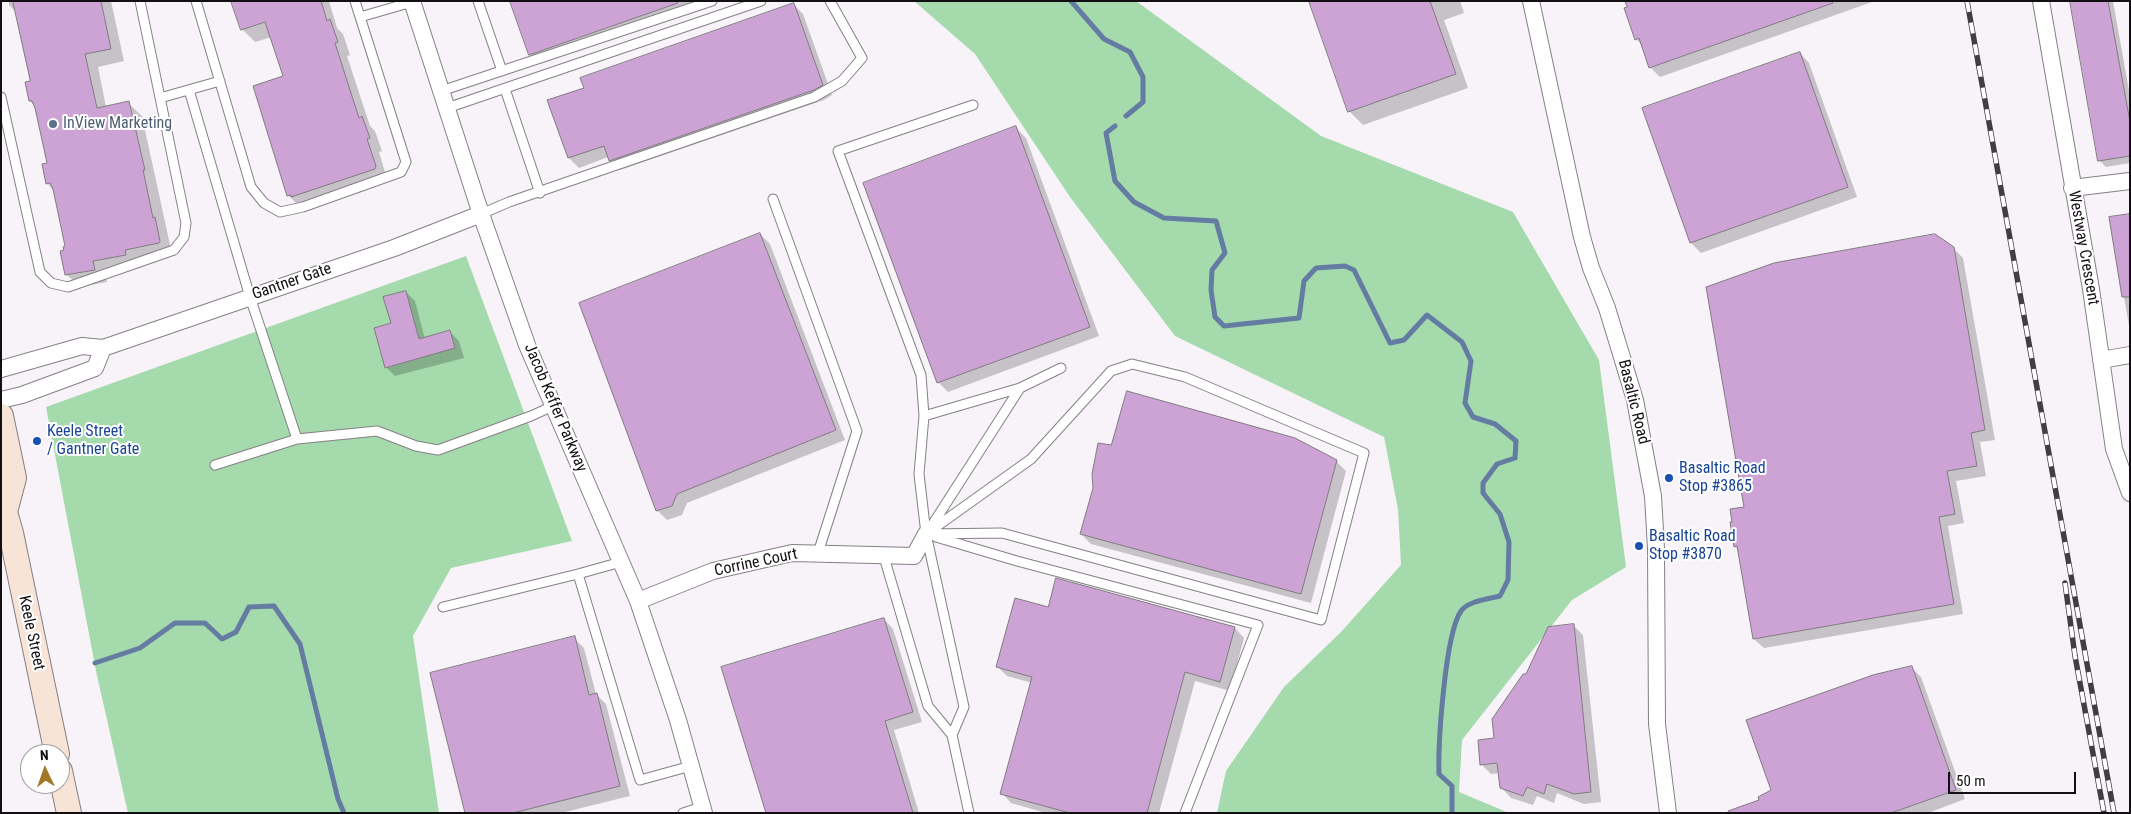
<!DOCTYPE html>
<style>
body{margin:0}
#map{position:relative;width:2131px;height:814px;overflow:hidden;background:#f8f3f9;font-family:"Roboto Condensed",sans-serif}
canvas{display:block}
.frame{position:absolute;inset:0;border:2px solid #110f11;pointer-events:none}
.north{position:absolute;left:20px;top:744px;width:50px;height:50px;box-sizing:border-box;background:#fff;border:1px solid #a09fa0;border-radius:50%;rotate:357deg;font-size:14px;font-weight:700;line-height:20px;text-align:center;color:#110f11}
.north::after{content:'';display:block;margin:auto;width:18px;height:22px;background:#a27728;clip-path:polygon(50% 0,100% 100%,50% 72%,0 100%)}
.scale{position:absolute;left:1948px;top:772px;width:128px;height:22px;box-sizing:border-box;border:2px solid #110f11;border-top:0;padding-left:6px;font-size:15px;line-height:18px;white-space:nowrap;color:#110f11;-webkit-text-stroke:4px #fff;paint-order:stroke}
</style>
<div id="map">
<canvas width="2131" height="814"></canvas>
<div class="frame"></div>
<div class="north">N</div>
<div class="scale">50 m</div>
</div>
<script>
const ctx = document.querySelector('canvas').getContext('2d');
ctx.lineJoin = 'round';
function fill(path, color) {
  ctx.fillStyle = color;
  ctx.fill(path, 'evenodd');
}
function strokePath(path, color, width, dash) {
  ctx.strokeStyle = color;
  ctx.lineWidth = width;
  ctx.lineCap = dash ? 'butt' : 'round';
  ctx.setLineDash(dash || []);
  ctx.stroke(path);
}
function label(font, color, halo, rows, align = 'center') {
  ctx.font = font + ' "Roboto Condensed",sans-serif';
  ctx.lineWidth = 4;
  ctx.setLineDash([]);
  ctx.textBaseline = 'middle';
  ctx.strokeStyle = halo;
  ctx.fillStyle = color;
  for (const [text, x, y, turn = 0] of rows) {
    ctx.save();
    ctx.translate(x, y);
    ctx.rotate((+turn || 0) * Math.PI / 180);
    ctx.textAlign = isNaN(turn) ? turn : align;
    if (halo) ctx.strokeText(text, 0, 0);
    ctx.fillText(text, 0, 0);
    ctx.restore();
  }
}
const green = new Path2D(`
 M 914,1 L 1136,1 L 1321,136 L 1513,212 L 1599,360 L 1626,567 L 1572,600 L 1462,740 L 1459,792 L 1509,813 L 1217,813 L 1226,771 L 1284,687 L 1341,632 L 1401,565 L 1398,509 L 1384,437 L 1175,336 L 1070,197 L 975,54 Z
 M 466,256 L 572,541 L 451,568 L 413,636 L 439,813 L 128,813 L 96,671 L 46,407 Z`);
const shadow = new Path2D(`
 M 9,1 L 111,1 L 124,61 L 98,67 L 106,107 L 128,103 L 142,116 L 172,254 L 137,263 L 138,267 L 105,274 L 107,282 L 80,287 L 66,274 L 66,247 L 54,191 L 48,184 L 43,165 L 48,163 L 36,107 L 30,101 L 31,82 L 16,12 L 9,5 Z
 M 233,1 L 329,1 L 337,28 L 343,34 L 350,55 L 347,56 L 370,126 L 375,131 L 382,151 L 379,152 L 388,182 L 305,209 L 301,208 L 288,195 L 285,77 L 272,37 L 255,42 L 242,29 Z
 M 511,1 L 721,1 L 540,64 L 530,54 Z
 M 1311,1 L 1460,1 L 1464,13 L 1444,20 L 1468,88 L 1363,125 L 1350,112 Z
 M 1627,1 L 1875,1 L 1660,77 L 1650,67 L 1643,46 L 1636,39 Z
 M 2071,1 L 2113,1 L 2130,96 L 2130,163 L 2106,167 L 2099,160 Z
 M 793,4 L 803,14 L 832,95 L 824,100 L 620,170 L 608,157 L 579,168 L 569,158 L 549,101 L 585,88 Z
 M 1800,53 L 1809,63 L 1857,197 L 1701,253 L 1691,243 L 1644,109 Z
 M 1016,128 L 1026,138 L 1099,336 L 948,392 L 938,382 Z
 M 2130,215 L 2130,331 L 2110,218 Z
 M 760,234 L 770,244 L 845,440 L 687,503 L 682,515 L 667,520 L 657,510 Z
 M 1953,248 L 1963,258 L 1995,440 L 1980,442 L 1986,476 L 1956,481 L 1964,523 L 1948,526 L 1963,614 L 1764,648 L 1754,639 L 1739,550 L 1735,546 L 1746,508 Z
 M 406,292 L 415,301 L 425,339 L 450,332 L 459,341 L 464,358 L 395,376 L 386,367 L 392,324 Z
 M 1336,461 L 1346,471 L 1311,603 L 1091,544 L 1081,534 Z
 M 884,619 L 893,629 L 922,722 L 894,730 L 919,813 L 767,813 Z
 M 1573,625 L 1583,635 L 1601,802 L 1584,804 L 1557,793 L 1554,803 L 1537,796 L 1533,805 L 1511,798 L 1501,787 L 1500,773 L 1491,774 L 1481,764 L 1526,675 Z
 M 1235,628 L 1244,638 L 1230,691 L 1195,681 L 1159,813 L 1046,813 L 1011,803 L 1002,793 L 1032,683 L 1007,676 L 997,666 Z
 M 574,638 L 584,648 L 596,694 L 606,704 L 630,796 L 561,813 L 466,813 Z
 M 1911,667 L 1921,677 L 1965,799 L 1928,813 L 1753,813 L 1761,801 Z`);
const stream = new Path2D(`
 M 1071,1 L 1104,39 L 1130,52 L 1143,77 L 1143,102 L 1126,116
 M 1115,126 L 1106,133 L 1115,181 L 1134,202 L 1164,218 L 1216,221 L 1225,253 L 1212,270 L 1211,290 L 1215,317 L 1224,326 L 1299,318 L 1304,281 L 1316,268 L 1345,266 L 1354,270 L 1390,343 L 1404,340 L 1427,315 L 1462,342 L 1471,361 L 1465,403 L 1473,417 L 1495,424 L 1516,441 L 1515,458 L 1497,464 L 1483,483 L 1483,493 L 1500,514 L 1509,542 L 1508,580 L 1500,596 C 1488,599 1468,601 1461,611 C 1445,634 1438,743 1439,774 L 1452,786 L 1452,813
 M 95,663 L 140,648 L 175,623 L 205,623 L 222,639 L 236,632 L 249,607 L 274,606 L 300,644 L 338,799 L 344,813`);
const building = new Path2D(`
 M 13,1 L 101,1 L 111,49 L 85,54 L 97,108 L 129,101 L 145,170 L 143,170 L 153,218 L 155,217 L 160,241 L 159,243 L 125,250 L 126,255 L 93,261 L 95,270 L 65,275 L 60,251 L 64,250 L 63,247 L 65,246 L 53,189 L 50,183 L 46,184 L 42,164 L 47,163 L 35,108 L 32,101 L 29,101 L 25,82 L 30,81 Z
 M 231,1 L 321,1 L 327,21 L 330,19 L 338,42 L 335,43 L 359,118 L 362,116 L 370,138 L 367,139 L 376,166 L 375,169 L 291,197 L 291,195 L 287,196 L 253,86 L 283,76 L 265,22 L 241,30 Z
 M 510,1 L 677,1 L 678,3 L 529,55 Z
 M 1309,1 L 1430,1 L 1456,74 L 1348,112 Z
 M 1625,1 L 1832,1 L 1833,3 L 1649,68 L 1639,38 L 1635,40 L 1624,8 L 1627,7 Z
 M 2070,1 L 2108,1 L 2130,122 L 2130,156 L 2098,161 Z
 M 794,3 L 823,85 L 814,90 L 609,161 L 604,146 L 568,158 L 547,100 L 584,88 L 580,78 Z
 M 1800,52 L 1848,187 L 1690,243 L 1642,108 Z
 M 1016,126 L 1090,327 L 937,383 L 863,183 Z
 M 2130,214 L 2130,297 L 2122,297 L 2109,217 Z
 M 760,233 L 836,430 L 677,494 L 672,506 L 656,511 L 579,303 Z
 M 1935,234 L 1954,247 L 1985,430 L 1971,433 L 1977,466 L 1947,471 L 1955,514 L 1939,517 L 1954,604 L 1753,639 L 1737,546 L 1734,547 L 1730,522 L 1732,522 L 1730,509 L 1744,507 L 1706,287 L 1774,263 Z
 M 406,291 L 419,339 L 450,330 L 455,348 L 385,368 L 374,328 L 391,323 L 383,297 Z
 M 1127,391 L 1295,438 L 1337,460 L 1301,594 L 1080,534 L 1093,488 L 1092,474 L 1098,443 L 1111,445 Z
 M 1056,578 L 1235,627 L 1220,682 L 1185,672 L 1147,813 L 1070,813 L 1000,794 L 1032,677 L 996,667 L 1015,598 L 1048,607 Z
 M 884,618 L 913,712 L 885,721 L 913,813 L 766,813 L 721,667 Z
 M 1574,624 L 1591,792 L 1574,794 L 1547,784 L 1544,794 L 1527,787 L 1523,796 L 1500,788 L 1497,763 L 1480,765 L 1478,740 L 1494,738 L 1492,719 L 1523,674 L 1526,674 L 1548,627 Z
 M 575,636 L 589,695 L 597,693 L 620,786 L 513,813 L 465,813 L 430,673 Z
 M 1912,666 L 1956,790 L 1891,813 L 1729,813 L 1728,811 L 1759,800 L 1758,797 L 1771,790 L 1746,720 L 1873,675 Z`);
const lane = new Path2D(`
 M 196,1 L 251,187 L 264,203 L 280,212 L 303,207 L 401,172 L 406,162 L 355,1
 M 478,1 L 502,71
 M 360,17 L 412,2
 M 505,89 L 540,193
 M 189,90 L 250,297 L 297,439 L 215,465
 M 441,91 L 712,1
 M 1,97 L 40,272 L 51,283 L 68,287 L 174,250 L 184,237 L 186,223 L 140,1
 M 160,98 L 220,81
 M 447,108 L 761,1
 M 773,199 L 857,431 L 818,553
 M 481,214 L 509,202 L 814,97 L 842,81 L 862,58 L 830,1
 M 1132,364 L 1185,377 L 1364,453 L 1321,620 L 1002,533 L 926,534 L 1031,459 L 1111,371 Z
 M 924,416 L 921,375 L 838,151 L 973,105
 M 297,439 L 377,431 L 416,446 L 438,450 L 531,416 L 553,406
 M 929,530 L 1020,388
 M 936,537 L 1017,561 L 1258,625 L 1185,813
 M 884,557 L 928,706 L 952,735
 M 621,562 L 578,574 L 640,780 L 691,766
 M 443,607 L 578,574
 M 683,813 L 702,807
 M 969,813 L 952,735 L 964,707 L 926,534 L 919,474 L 924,416 L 1020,388 L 1061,368`);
const street = new Path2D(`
 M 412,1 L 481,214 L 527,345 L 638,601 L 678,720 L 704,813
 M 1531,1 L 1582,237 L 1591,268 L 1607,308 L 1635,400 L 1653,496 L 1656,549 L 1657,724 L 1668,813
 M 2041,1 L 2091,289 L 2114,449 L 2130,493
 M 2072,188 L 2130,181
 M 2101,360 L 2130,355
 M 1,369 L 82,346 L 103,348 L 394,248 L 481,214
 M 1,400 L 22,395 L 95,368 L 103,348
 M 638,601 L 713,571 L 792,553 L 914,556 L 926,534`);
const secondary = new Path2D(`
 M 1,416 L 14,478 L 5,512
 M 1,507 L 5,512 L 11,533 L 57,754
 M 60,771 L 69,813`);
const rail = new Path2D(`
 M 1967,1 L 2114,813
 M 2065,583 L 2075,656 L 2104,813`);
const markers = [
 [53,124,5,"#5c6f8a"],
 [37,441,5,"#1a4fb4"],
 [1669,478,5,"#1a4fb4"],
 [1639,546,5,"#1a4fb4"]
];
const serviceNames = [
 ["InView Marketing",63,124]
];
const streetNames = [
 ["Westway Crescent",2083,248,80],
 ["Gantner Gate",292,282,-19],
 ["Basaltic Road",1633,402,76],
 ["Jacob Keffer Parkway",555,408,67],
 ["Corrine Court",756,563,-12],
 ["Keele Street",31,633,78]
];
const transitNames = [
 ["Keele Street",47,432],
 ["/ Gantner Gate",47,450],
 ["Basaltic Road",1679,469],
 ["Stop #3865",1679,487],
 ["Basaltic Road",1649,537],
 ["Stop #3870",1649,555]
];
fill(green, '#a5daac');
fill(shadow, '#0003');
strokePath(stream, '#657ca2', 5);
fill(building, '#cda3d6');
strokePath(building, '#807b80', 1);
strokePath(lane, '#848085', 11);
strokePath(street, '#848085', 18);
strokePath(secondary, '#848085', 26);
strokePath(lane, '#fff', 9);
strokePath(street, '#fff', 16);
strokePath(secondary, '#f7e4d7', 24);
strokePath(rail, '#403e41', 5.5);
strokePath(rail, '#fff', 4, [11]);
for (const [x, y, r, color] of markers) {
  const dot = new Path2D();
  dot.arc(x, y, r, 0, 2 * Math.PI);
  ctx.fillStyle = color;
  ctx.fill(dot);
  strokePath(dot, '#fff', 2);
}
label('16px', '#4e5e75', '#fff', serviceNames, 'left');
label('16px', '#110f11', '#fff', streetNames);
label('16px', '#164399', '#fff', transitNames, 'left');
</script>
